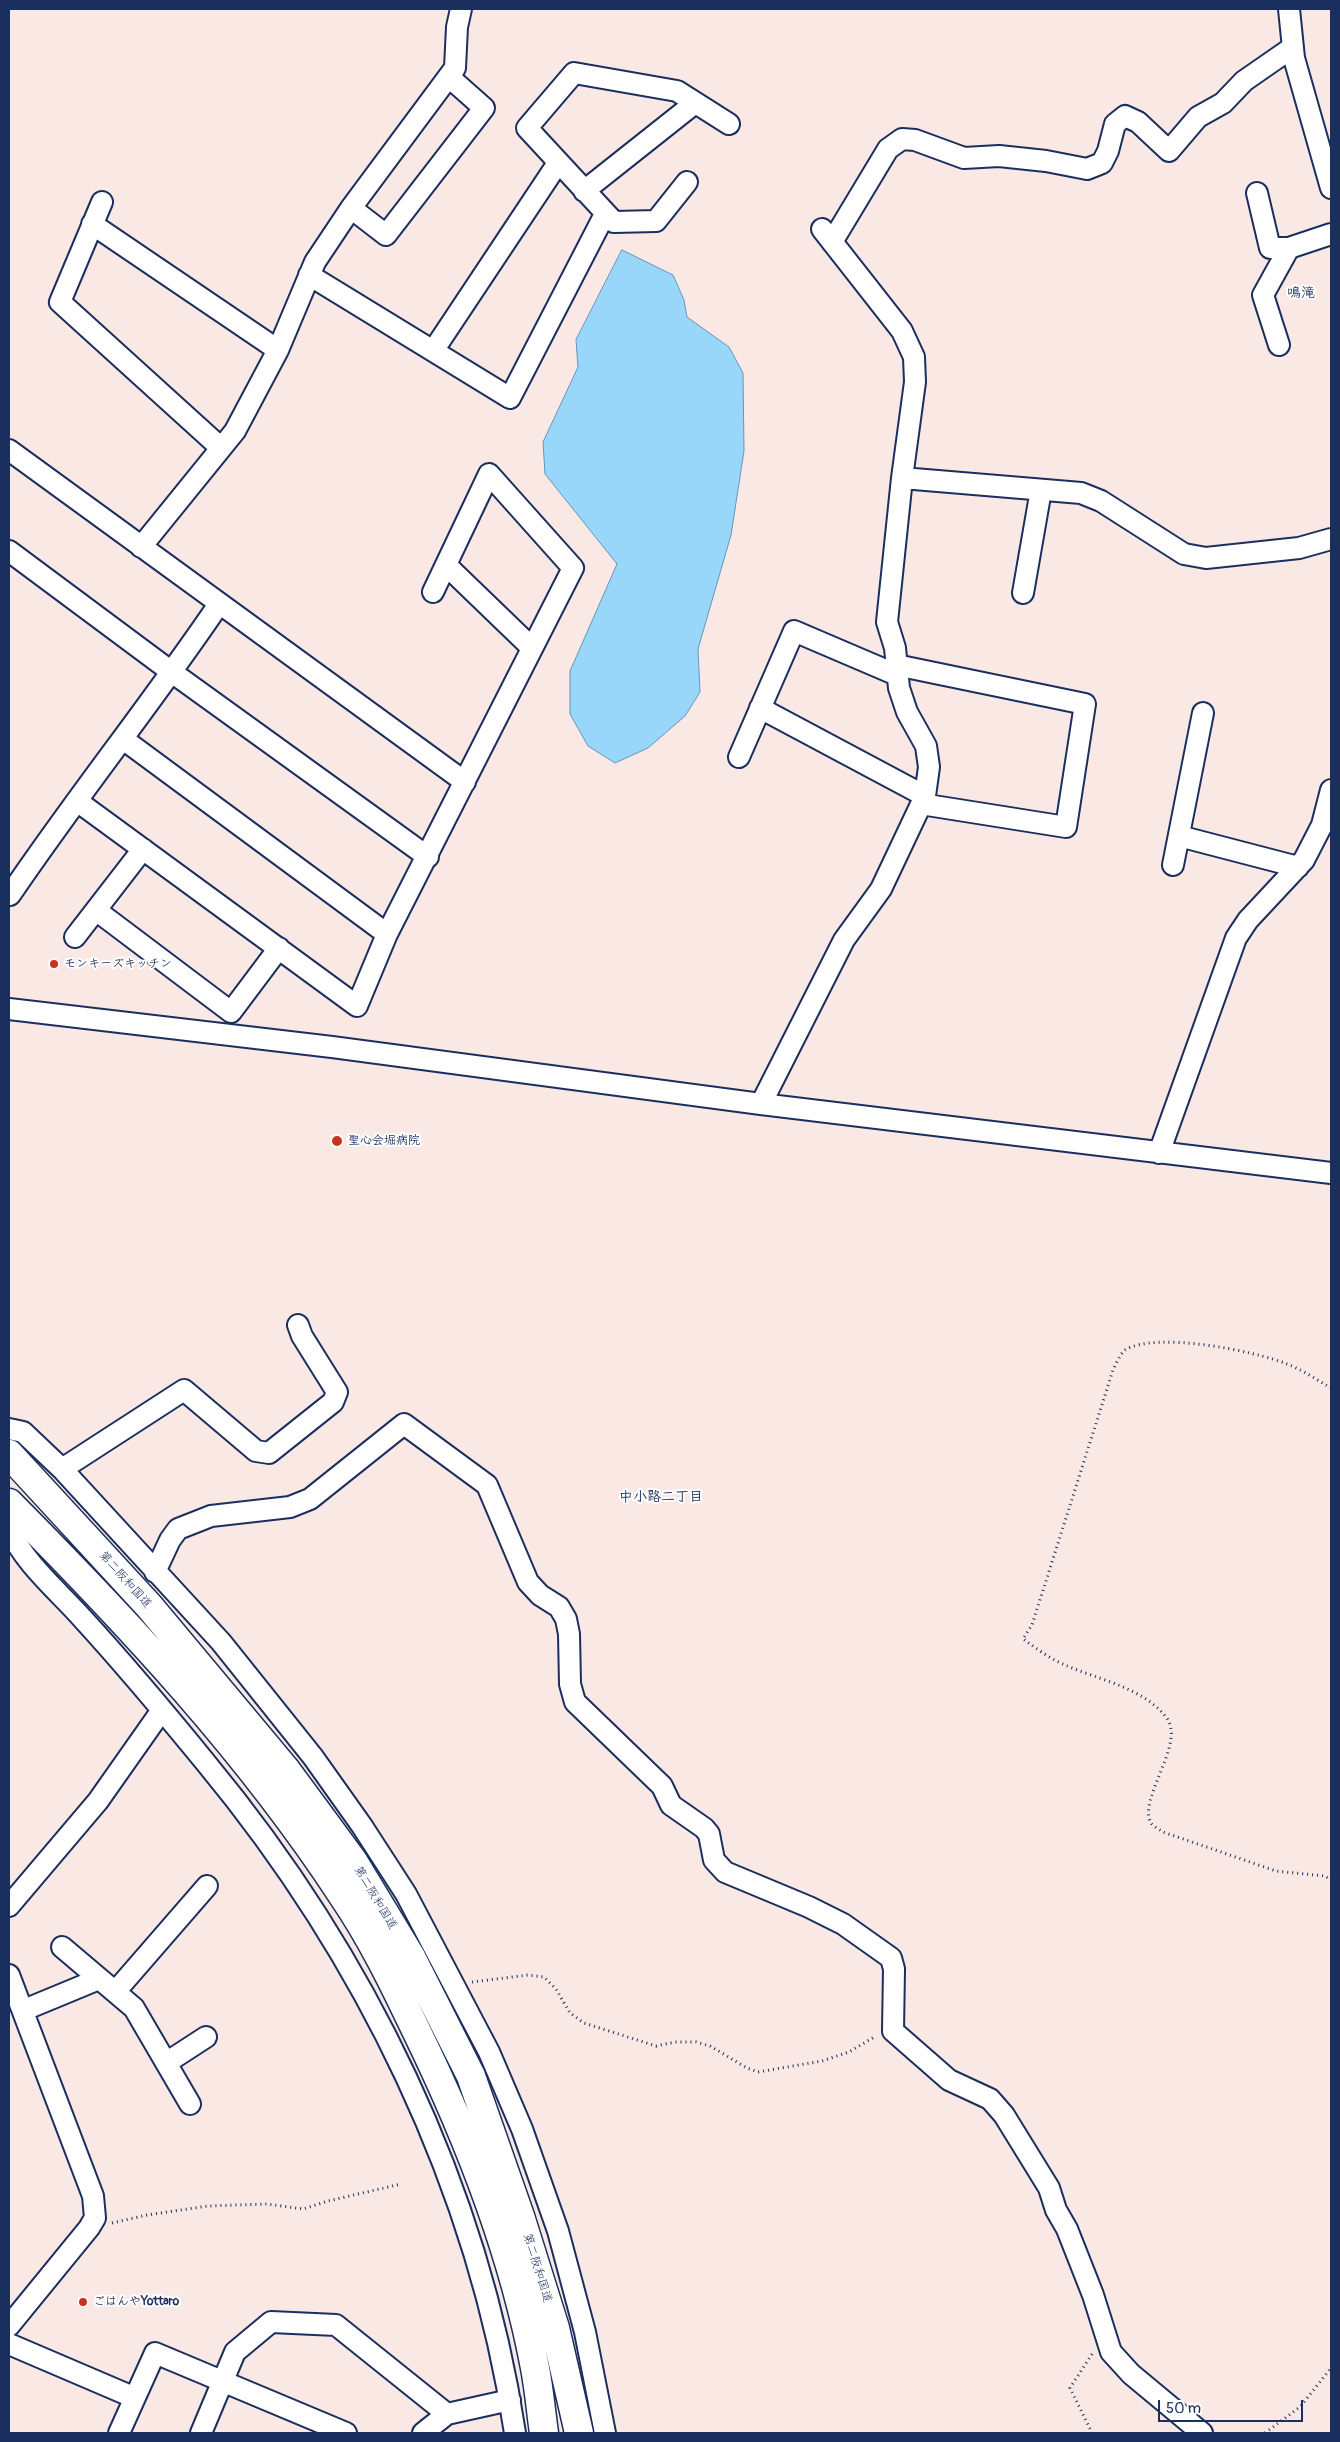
<!DOCTYPE html>
<meta charset="utf-8">
<style>
body{margin:0}
#map{position:relative;width:1340px;height:2442px;overflow:hidden;background:#fae8e4;font-family:Pangolin,sans-serif}
canvas{display:block}
.frame{position:absolute;inset:0;border:10px solid #1b2f5e;pointer-events:none}
.scale{position:absolute;left:1158px;top:2400px;width:145px;height:22px;box-sizing:border-box;border:2px solid #1b2f5e;border-top:0;padding-left:6px;font-size:15px;line-height:18px;white-space:nowrap;color:#1b2f5e;-webkit-text-stroke:4px #fff;paint-order:stroke}
</style>
<div id="map">
<canvas width="1340" height="2442"></canvas>
<div class="frame"></div>
<div class="scale">50 m</div>
</div>
<script>
const ctx = document.querySelector('canvas').getContext('2d');
ctx.lineJoin = 'round';
function fill(path, color) {
  ctx.fillStyle = color;
  ctx.fill(path, 'evenodd');
}
function strokePath(path, color, width, dash) {
  ctx.strokeStyle = color;
  ctx.lineWidth = width;
  ctx.lineCap = dash ? 'butt' : 'round';
  ctx.setLineDash(dash || []);
  ctx.stroke(path);
}
function label(font, color, halo, rows, align = 'center') {
  ctx.font = font + ' Pangolin,"Klee One",sans-serif';
  ctx.lineWidth = 4;
  ctx.setLineDash([]);
  ctx.textBaseline = 'middle';
  ctx.strokeStyle = halo;
  ctx.fillStyle = color;
  for (const [text, x, y, turn = 0] of rows) {
    ctx.save();
    ctx.translate(x, y);
    ctx.rotate((+turn || 0) * Math.PI / 180);
    ctx.textAlign = isNaN(turn) ? turn : align;
    if (halo) ctx.strokeText(text, 0, 0);
    ctx.fillText(text, 0, 0);
    ctx.restore();
  }
}
const water = new Path2D(`
 M 622,250 L 673,275 L 684,300 L 687,317 L 729,347 L 743,373 L 744,451 L 731,535 L 698,649 L 700,692 L 685,716 L 648,748 L 615,763 L 588,746 L 570,714 L 570,671 L 617,564 L 545,474 L 543,442 L 578,367 L 576,340 Z`);
const path = new Path2D(`
 M 1331,1388 C 1317,1380 1303,1370 1287,1364 C 1255,1351 1156,1331 1125,1350 C 1120,1354 1116,1364 1113,1370 L 1032,1625 L 1023,1639 C 1036,1648 1050,1659 1065,1665 C 1099,1680 1142,1687 1166,1717 C 1187,1743 1137,1799 1151,1823 C 1153,1826 1160,1830 1163,1832 L 1276,1871 L 1325,1876 L 1331,1880
 M 472,1982 L 528,1975 L 544,1977 L 556,1989 L 570,2013 L 584,2023 L 656,2046 L 675,2042 L 696,2042 L 710,2046 L 747,2068 L 758,2072 L 822,2061 L 849,2052 L 876,2036
 M 112,2223 L 147,2215 L 208,2206 L 267,2204 L 303,2209 L 328,2201 L 401,2184
 M 1092,2354 L 1070,2388 L 1092,2433
 M 1265,2433 L 1300,2407 L 1331,2368`);
const minor = new Path2D(`
 M 1289,9 L 1294,58 L 1331,188
 M 687,182 L 656,221 L 614,222 L 527,128 L 574,73 L 677,91 L 729,124
 M 584,191 L 695,103
 M 1257,193 L 1270,248 L 1289,248
 M 102,202 L 60,302 L 221,448
 M 351,208 L 386,235 L 484,108 L 449,77
 M 92,224 L 278,350
 M 832,242 L 888,149 L 902,139 L 915,140 L 964,158 L 999,156 L 1046,161 L 1087,169 L 1102,163 L 1108,151 L 1115,124 L 1125,116 L 1138,122 L 1169,151 L 1198,117 L 1223,103 L 1244,81 L 1293,47
 M 309,275 L 510,398 L 605,214
 M 1279,345 L 1263,295 L 1289,248 L 1331,234
 M 433,351 L 558,163
 M 9,450 L 465,782
 M 902,478 L 1081,493 L 1101,501 L 1184,554 L 1206,558 L 1299,548 L 1331,539
 M 141,547 L 235,431 L 278,350 L 315,262 L 351,208 L 455,68 L 457,27 L 461,9
 M 9,551 L 173,673 L 428,857
 M 446,565 L 532,648
 M 1023,593 L 1041,490
 M 896,665 L 1085,704 L 1066,827 L 921,804
 M 760,708 L 925,796
 M 123,739 L 387,934
 M 739,757 L 794,631 L 897,675
 M 77,801 L 357,1006 L 387,934 L 573,568 L 489,474 L 433,592
 M 1179,836 L 1298,867
 M 1173,865 L 1203,713
 M 10,895 C 77,796 152,703 219,604
 M 97,911 L 231,1012 L 279,948
 M 75,937 L 143,849
 M 9,1009 L 332,1047 L 761,1104 L 1331,1173
 M 761,1104 L 844,940 L 881,889 L 925,796 L 929,767 L 926,746 L 907,712 L 899,688 L 895,648 L 887,622 L 902,478 L 915,382 L 914,357 L 902,331 L 822,229
 M 1159,1153 L 1236,938 L 1248,920 L 1304,860 L 1322,825 L 1331,790
 M 9,1429 L 23,1432 L 62,1469 L 221,1642 L 313,1757 L 362,1826 L 406,1894 L 489,2052 L 522,2129 L 558,2231 L 585,2332 L 605,2433
 M 62,1469 L 184,1390 L 256,1451 L 269,1453 L 333,1402 L 337,1392 L 302,1336 L 298,1325
 M 9,1528 C 23,1562 57,1590 82,1618 C 125,1665 166,1714 206,1763 C 365,1955 478,2186 515,2433
 M 155,1572 L 170,1540 L 178,1529 L 211,1516 L 290,1507 L 310,1499 L 404,1424 L 487,1485 L 528,1582 L 540,1595 L 559,1607 L 566,1619 L 569,1634 L 570,1684 L 575,1702 L 662,1786 L 671,1805 L 704,1828 L 709,1834 L 714,1860 L 725,1872 L 809,1907 L 843,1924 L 891,1958 L 894,1969 L 893,2031 L 949,2080 L 990,2099 L 1004,2115 L 1049,2188 L 1056,2210 L 1067,2229 L 1093,2295 L 1111,2352 L 1131,2374 L 1202,2433
 M 9,1906 L 98,1801 L 162,1710
 M 62,1947 L 134,2008 L 190,2104
 M 9,1975 L 93,2196 L 95,2218 L 89,2228 L 9,2326
 M 115,1992 L 207,1886
 M 24,2010 L 99,1979
 M 166,2063 L 206,2037
 M 9,2344 L 133,2397
 M 119,2433 L 155,2353 L 346,2433
 M 201,2433 L 235,2352 L 271,2322 L 336,2325 L 447,2414
 M 423,2433 L 447,2414 L 510,2400`);
const highway = new Path2D(`
 M 9,1454 L 149,1606 L 286,1770 L 353,1861 L 411,1957 L 471,2076 L 520,2216 L 555,2328 L 579,2433
 M 9,1503 C 130,1625 248,1751 343,1896 C 371,1937 393,1982 414,2026 C 467,2134 513,2250 535,2368 C 539,2389 541,2412 544,2433`);
const markers = [
 [54,964,5,"#c8321e"],
 [337,1141,6,"#c8321e"],
 [83,2302,5,"#c8321e"]
];
const poiNames = [
 ["モンキーズキッチン",64,964],
 ["聖心会堀病院",348,1141],
 ["ごはんやYottaro",93,2302]
];
const streetNames = [
 ["第二阪和国道",125,1580,48],
 ["第二阪和国道",375,1898,59],
 ["第二阪和国道",537,2268,73]
];
const neighbourhoodNames = [
 ["鳴滝",1301,293],
 ["中小路二丁目",661,1497]
];
fill(water, '#98d7f9');
strokePath(water, '#6694bb', 1);
strokePath(minor, '#1b2f5e', 24);
strokePath(highway, '#1b2f5e', 31);
strokePath(path, '#1b2f5e', 3, [1, 4]);
strokePath(minor, '#fff', 20);
strokePath(highway, '#fff', 28);
for (const [x, y, r, color] of markers) {
  const dot = new Path2D();
  dot.arc(x, y, r, 0, 2 * Math.PI);
  ctx.fillStyle = color;
  ctx.fill(dot);
  strokePath(dot, '#fff', 2);
}
label('bold 12px', '#1b2f5e', '#fff', poiNames, 'left');
label('12px', '#1b2f5e', '#fff', streetNames);
label('bold 14px', '#1b2f5e', '#fff', neighbourhoodNames);
</script>
